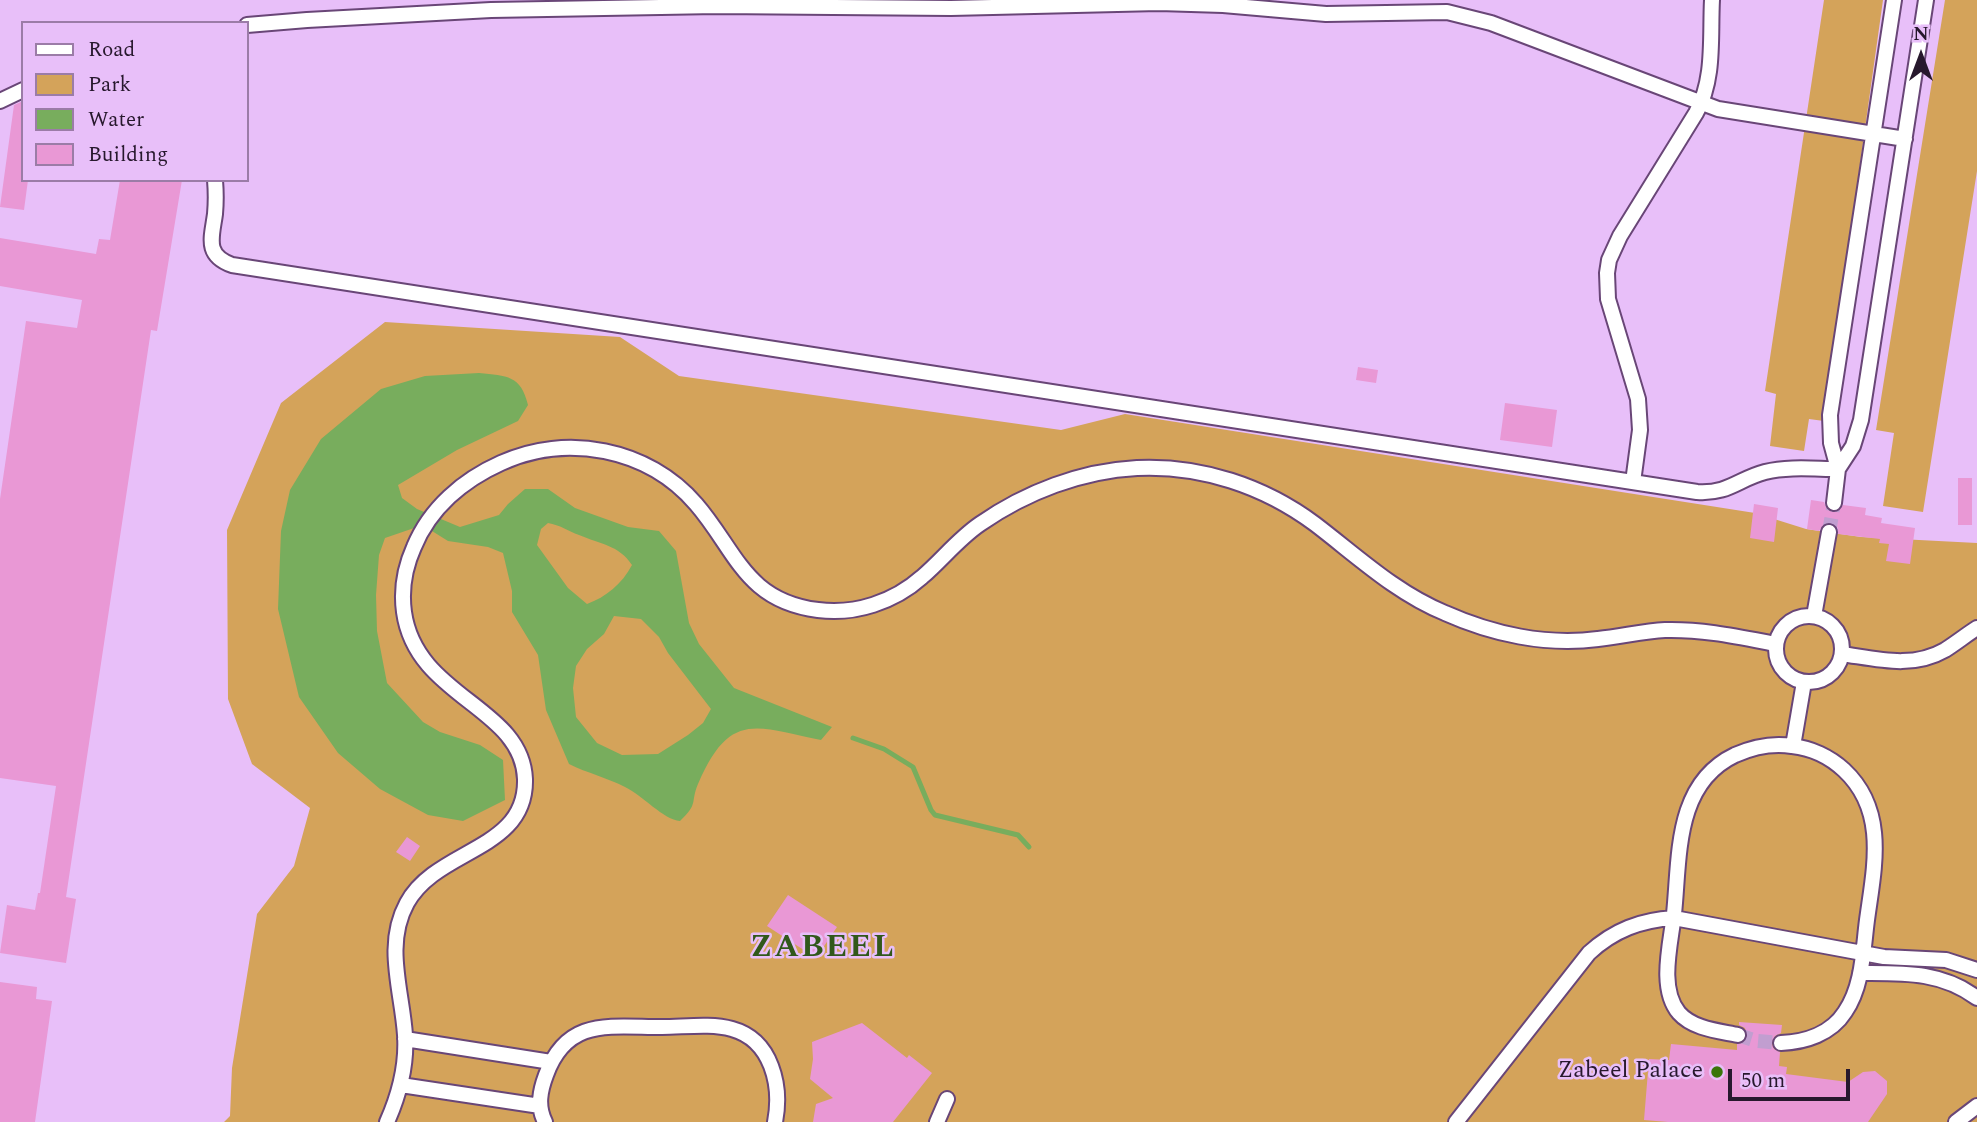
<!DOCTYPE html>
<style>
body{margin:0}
#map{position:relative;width:1977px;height:1122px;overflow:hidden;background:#e8bff9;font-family:Spectral,serif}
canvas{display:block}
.legend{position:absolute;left:21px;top:21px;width:228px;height:161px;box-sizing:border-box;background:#e8bff9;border:2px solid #9b7ca7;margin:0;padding:9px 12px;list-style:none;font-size:21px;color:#27182d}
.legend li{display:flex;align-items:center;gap:14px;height:35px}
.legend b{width:35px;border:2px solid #9b7ca7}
.north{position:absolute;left:1886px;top:21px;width:70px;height:70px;-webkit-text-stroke:5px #e8bff9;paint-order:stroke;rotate:0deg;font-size:19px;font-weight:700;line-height:28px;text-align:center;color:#27182d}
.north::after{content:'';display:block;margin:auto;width:24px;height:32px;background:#27182d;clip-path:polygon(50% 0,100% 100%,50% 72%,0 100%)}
.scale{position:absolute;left:1728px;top:1069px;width:122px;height:32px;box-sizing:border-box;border:4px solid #27182d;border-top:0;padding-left:9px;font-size:21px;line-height:24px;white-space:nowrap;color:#27182d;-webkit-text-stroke:5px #e8bff9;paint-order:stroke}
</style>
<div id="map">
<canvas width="1977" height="1122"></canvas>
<ul class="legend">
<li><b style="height:9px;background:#fff"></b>Road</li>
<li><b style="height:19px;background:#d4a35a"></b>Park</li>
<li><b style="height:19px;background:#78ad5d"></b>Water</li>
<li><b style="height:19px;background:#e998d5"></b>Building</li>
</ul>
<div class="north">N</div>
<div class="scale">50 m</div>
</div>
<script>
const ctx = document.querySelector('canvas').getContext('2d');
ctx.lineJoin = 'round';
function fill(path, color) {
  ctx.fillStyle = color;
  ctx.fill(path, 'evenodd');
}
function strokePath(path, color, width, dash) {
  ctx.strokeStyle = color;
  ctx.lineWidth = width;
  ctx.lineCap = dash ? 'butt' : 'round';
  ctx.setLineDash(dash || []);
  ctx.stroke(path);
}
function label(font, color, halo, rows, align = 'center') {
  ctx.font = font + ' Spectral,serif';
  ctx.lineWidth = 5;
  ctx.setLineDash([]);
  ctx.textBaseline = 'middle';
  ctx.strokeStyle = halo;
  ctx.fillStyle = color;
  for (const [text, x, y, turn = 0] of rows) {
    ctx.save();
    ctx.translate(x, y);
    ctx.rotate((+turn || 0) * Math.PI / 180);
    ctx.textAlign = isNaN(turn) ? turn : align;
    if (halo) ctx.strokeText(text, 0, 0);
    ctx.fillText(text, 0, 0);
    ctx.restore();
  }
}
const green = new Path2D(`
 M 1824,0 L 1883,0 L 1824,421 L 1809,419 L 1804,451 L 1770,446 L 1776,394 L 1765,391 Z
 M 1945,0 L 1977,0 L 1977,171 L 1923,512 L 1883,506 L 1894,433 L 1876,430 Z
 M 385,322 L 620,337 L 679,376 L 1061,430 L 1125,414 L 1755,513 L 1806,529 L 1861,537 L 1977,543 L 1977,1122 L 224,1122 L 230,1116 L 232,1068 L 257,914 L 294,866 L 310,808 L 252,764 L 228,699 L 227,530 L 281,403 Z`);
const water = new Path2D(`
 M 479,373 C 507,376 521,375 528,405 L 518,421 L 457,450 L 398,485 L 402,498 L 417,509 L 460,527 L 499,515 L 508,504 L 525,489 L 548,489 L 575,508 L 628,527 L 659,531 L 676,551 L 689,623 L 699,644 L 734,688 L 832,727 L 821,740 C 756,727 730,710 698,784 C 690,803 699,803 680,821 C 664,820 642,795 625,787 C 608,778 587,773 569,764 L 546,710 L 538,655 L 512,612 L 512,591 L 503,553 L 488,547 L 448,541 L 432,531 L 417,527 L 385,538 L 379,555 L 376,595 L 377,631 L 387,683 L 423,722 L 440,732 L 480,745 L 503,760 L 505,800 L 463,821 L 428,815 L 380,789 L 338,753 L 299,697 L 278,609 L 281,531 L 290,490 L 321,439 L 381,389 L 425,376 ZM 548,523 C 560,525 568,531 579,535 C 600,544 619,545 632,565 C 622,584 606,597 587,604 L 568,588 L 537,545 L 541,529 ZM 614,616 L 641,619 L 659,637 L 668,653 L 711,709 L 703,723 L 688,735 L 658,754 L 622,755 L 597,743 L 576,717 L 573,688 L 576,666 L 587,649 L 604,634 Z`);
const stream = new Path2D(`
 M 853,738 L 884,749 L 913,767 L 931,810 L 935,815 L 1018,835 L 1029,847`);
const building = new Path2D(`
 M 23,101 L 23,180 L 28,180 L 24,210 L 0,207 L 14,105 Z
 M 120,180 L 182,180 L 157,331 L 151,330 L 88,750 L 66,897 L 76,899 L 66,963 L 0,953 L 7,905 L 35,910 L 38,893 L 40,893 L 56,786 L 0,778 L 0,499 L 26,321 L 77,328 L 82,300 L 0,286 L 0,238 L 96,254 L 99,239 L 110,240 Z
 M 1358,367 L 1378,370 L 1376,383 L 1356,380 Z
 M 1505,403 L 1557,410 L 1552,447 L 1500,440 Z
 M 1958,478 L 1972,478 L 1972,525 L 1958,525 Z
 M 1811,500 L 1824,502 L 1826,507 L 1832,512 L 1838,511 L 1843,505 L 1866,508 L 1865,515 L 1882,518 L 1881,523 L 1915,528 L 1910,564 L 1886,561 L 1889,544 L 1879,543 L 1880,539 L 1838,534 L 1838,528 L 1831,523 L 1825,523 L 1819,531 L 1807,529 Z
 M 1754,504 L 1778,508 L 1774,542 L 1750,538 Z
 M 407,837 L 420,846 L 410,861 L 396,852 Z
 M 788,895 L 837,927 L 816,958 L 767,926 Z
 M 0,982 L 37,987 L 36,999 L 52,1001 L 35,1122 L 0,1122 Z
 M 1739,1022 L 1782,1025 L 1781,1033 L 1775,1036 L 1772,1044 L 1774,1049 L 1780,1052 L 1779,1066 L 1787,1067 L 1786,1074 L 1848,1082 L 1863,1072 L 1875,1071 L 1887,1081 L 1887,1094 L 1868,1122 L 1668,1122 L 1644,1120 L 1649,1059 L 1669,1060 L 1671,1044 L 1737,1050 L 1737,1044 L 1745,1042 L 1747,1036 L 1745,1028 L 1739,1025 Z
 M 862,1023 L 907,1058 L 909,1055 L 932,1073 L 893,1122 L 813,1122 L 816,1104 L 833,1098 L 810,1079 L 813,1059 L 812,1042 Z`);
const minorTunnel = new Path2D(`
 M 1829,532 L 1834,503
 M 1738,1035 L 1757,1041 L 1781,1043`);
const minor = new Path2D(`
 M 247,25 L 307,20 L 491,10 L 717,6 L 951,8 L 1159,3 L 1223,5 L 1326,14 L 1447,12 L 1491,23 L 1718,109 L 1905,139
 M 0,101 L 23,90
 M 215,180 C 216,192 216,203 215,214 C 212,237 204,255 232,265 L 1697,492 C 1729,494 1738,479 1765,472 C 1789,466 1815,469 1838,469
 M 1838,469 L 1853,446 L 1861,420 L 1926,0
 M 1633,482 L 1640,430 L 1638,399 L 1608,299 L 1607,273 L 1609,260 L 1620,236 L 1696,113 C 1715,79 1710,38 1712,0
 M 1834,503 L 1838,469 L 1831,443 L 1830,415 L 1894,0
 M 1814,616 L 1829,532
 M1776 649a33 33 0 1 1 66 0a33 33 0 1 1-66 0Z
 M 1842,654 C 1877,659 1912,669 1945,650 C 1956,643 1966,635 1977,628
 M 1793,746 L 1804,682
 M 1860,973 C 1902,973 1941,971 1977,998
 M 1738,1035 C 1719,1031 1693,1029 1679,1013 C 1658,988 1671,943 1674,914 C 1680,857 1674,784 1735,755 C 1753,747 1773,743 1792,746 C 1811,748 1830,757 1844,770 C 1888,811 1874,868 1867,920 C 1863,950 1863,986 1845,1012 C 1831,1034 1805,1042 1781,1043
 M 405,1039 L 551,1062
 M 401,1085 L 540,1106
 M 387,1122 C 399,1095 407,1065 405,1035 C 402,990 384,945 407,903 C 437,848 527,851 525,779 C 522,706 416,698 404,612 C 401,590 405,567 414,547 C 430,508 463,480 501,463 C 566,433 648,448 696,504 C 736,550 745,601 818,610 C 855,615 894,602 922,577 C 942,560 958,539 980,524 C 1026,492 1081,471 1137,468 C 1201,465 1264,486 1315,524 C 1357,556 1396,593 1445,613 C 1492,634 1546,646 1598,639 C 1621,637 1642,631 1665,630 C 1703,629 1739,637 1776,644
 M 545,1122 C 537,1106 540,1091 546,1075 C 567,1017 610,1027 662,1027 C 684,1027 711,1023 732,1029 C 772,1040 782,1086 775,1122
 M 937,1122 L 947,1099
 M 1456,1122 L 1589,953 C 1614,930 1641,920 1674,918 L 1884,957 L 1946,960 L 1977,970
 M 1956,1122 L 1977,1106`);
const markers = [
 [1717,1072,7,"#39750a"]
];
const poiNames = [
 ["Zabeel Palace",1703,1072]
];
const districtNames = [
 ["ZABEEL",823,950]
];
fill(green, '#d4a35a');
fill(water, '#78ad5d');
strokePath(stream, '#78ad5d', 5);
fill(building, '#e998d5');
strokePath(minorTunnel, '#c19ed0', 14, [14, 7]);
strokePath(minor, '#694677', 18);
strokePath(minor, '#fff', 14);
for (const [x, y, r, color] of markers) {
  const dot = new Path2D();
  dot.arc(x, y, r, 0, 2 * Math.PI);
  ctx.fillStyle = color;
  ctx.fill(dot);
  strokePath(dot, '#e8bff9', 2.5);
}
label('24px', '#27182d', '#e8bff9', poiNames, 'right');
ctx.letterSpacing = '2px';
label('bold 32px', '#31581b', '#e8bff9', districtNames);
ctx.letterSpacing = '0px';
</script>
